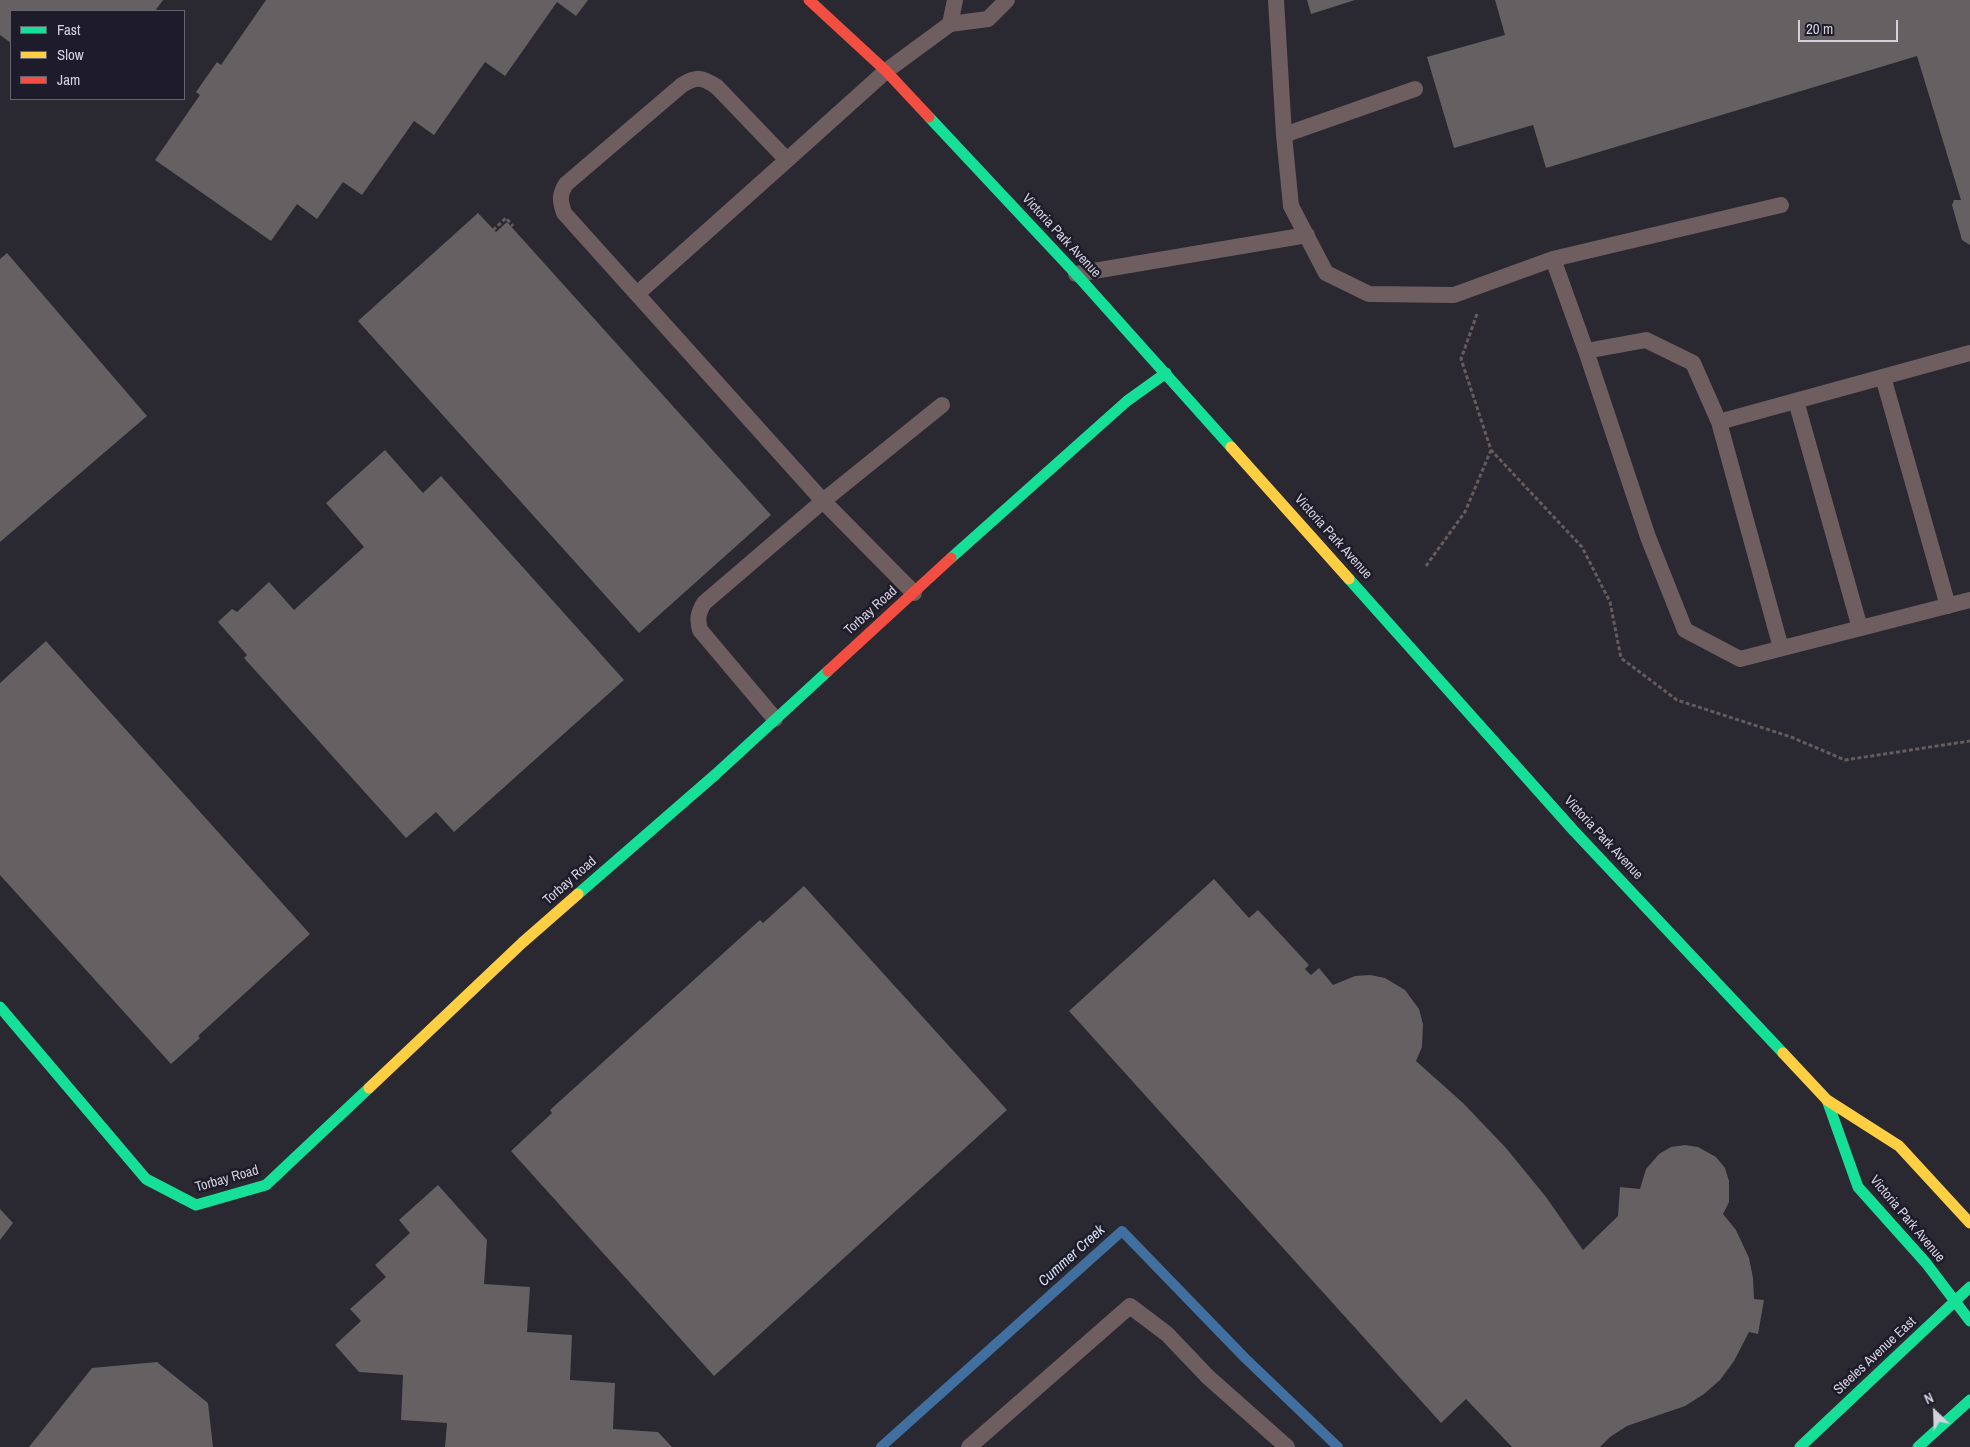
<!DOCTYPE html>
<style>
body{margin:0}
#map{position:relative;width:1970px;height:1447px;overflow:hidden;background:#2a2830;font-family:"Archivo Narrow",sans-serif}
canvas{display:block}
.legend{position:absolute;left:10px;top:10px;width:175px;height:90px;box-sizing:border-box;background:#1e1b2a;border:1px solid #666471;margin:0;padding:6px 9px;list-style:none;font-size:15px;color:#d3d1dc}
.legend li{display:flex;align-items:center;gap:10px;height:25px}
.legend b{width:25px;border:1px solid #666471}
.north{position:absolute;left:1910px;top:1387px;width:50px;height:50px;-webkit-text-stroke:4px #1e1b2a;paint-order:stroke;rotate:336deg;font-size:14px;font-weight:700;line-height:20px;text-align:center;color:#d3d1dc}
.north::after{content:'';display:block;margin:auto;width:18px;height:22px;background:#d3d1dc;clip-path:polygon(50% 0,100% 100%,50% 72%,0 100%)}
.scale{position:absolute;left:1798px;top:20px;width:100px;height:22px;box-sizing:border-box;border:2px solid #d3d1dc;border-top:0;padding-left:6px;font-size:15px;line-height:18px;white-space:nowrap;color:#d3d1dc;-webkit-text-stroke:4px #1e1b2a;paint-order:stroke}
</style>
<div id="map">
<canvas width="1970" height="1447"></canvas>
<ul class="legend">
<li><b style="height:6px;background:#16e098"></b>Fast</li>
<li><b style="height:6px;background:#ffcf43"></b>Slow</li>
<li><b style="height:6px;background:#f24e42"></b>Jam</li>
</ul>
<div class="north">N</div>
<div class="scale">20 m</div>
</div>
<script>
const ctx = document.querySelector('canvas').getContext('2d');
ctx.lineJoin = 'round';
function strokePath(path, color, width, dash) {
  ctx.strokeStyle = color;
  ctx.lineWidth = width;
  ctx.lineCap = dash ? 'butt' : 'round';
  ctx.setLineDash(dash || []);
  ctx.stroke(path);
}
function fill(path, color) {
  ctx.fillStyle = color;
  ctx.fill(path, 'evenodd');
}
function label(font, color, halo, rows, align = 'center') {
  ctx.font = font + ' "Archivo Narrow",sans-serif';
  ctx.lineWidth = 5;
  ctx.setLineDash([]);
  ctx.textBaseline = 'middle';
  ctx.strokeStyle = halo;
  ctx.fillStyle = color;
  for (const [text, x, y, turn = 0] of rows) {
    ctx.save();
    ctx.translate(x, y);
    ctx.rotate((+turn || 0) * Math.PI / 180);
    ctx.textAlign = isNaN(turn) ? turn : align;
    if (halo) ctx.strokeText(text, 0, 0);
    ctx.fillText(text, 0, 0);
    ctx.restore();
  }
}
const stream = new Path2D(`
 M 881,1447 L 1122,1231 L 1245,1358 L 1338,1447`);
const building = new Path2D(`
 M 0,0 L 163,0 L 155,11 L 11,11 L 11,43 L 0,35 Z
 M 266,0 L 588,0 L 576,16 L 557,2 L 505,76 L 485,62 L 434,135 L 414,121 L 362,195 L 343,182 L 317,219 L 297,204 L 271,241 L 155,160 L 200,95 L 196,92 L 217,62 L 221,65 Z
 M 1307,0 L 1355,0 L 1311,14 Z
 M 1495,0 L 1970,0 L 1970,245 L 1962,240 L 1952,205 L 1954,200 L 1961,200 L 1917,56 L 1546,168 L 1533,125 L 1454,148 L 1427,57 L 1505,35 Z
 M 478,213 L 496,232 L 507,222 L 771,515 L 639,633 L 358,321 Z
 M 7,253 L 147,416 L 0,542 L 0,259 Z
 M 385,450 L 423,493 L 441,476 L 624,680 L 454,832 L 436,812 L 406,838 L 244,658 L 247,655 L 218,622 L 232,609 L 237,612 L 269,582 L 294,610 L 364,547 L 326,503 Z
 M 46,641 L 310,934 L 198,1036 L 200,1038 L 171,1064 L 0,875 L 0,683 Z
 M 1214,879 L 1249,918 L 1258,910 L 1309,965 L 1305,969 L 1311,975 L 1319,968 L 1333,985 L 1355,976 L 1370,975 L 1385,978 L 1405,990 L 1419,1009 L 1423,1024 L 1422,1047 L 1416,1061 L 1463,1103 L 1506,1148 L 1546,1197 L 1583,1250 L 1618,1216 L 1620,1187 L 1640,1189 L 1646,1169 L 1659,1154 L 1671,1147 L 1685,1145 L 1698,1147 L 1716,1157 L 1725,1168 L 1729,1181 L 1729,1202 L 1723,1214 L 1736,1230 L 1749,1258 L 1753,1278 L 1754,1299 L 1764,1300 L 1758,1334 L 1749,1332 L 1734,1361 L 1720,1380 L 1704,1394 L 1685,1406 L 1627,1426 L 1610,1437 L 1600,1447 L 1512,1447 L 1466,1399 L 1441,1423 L 1069,1011 Z
 M 804,886 L 1007,1110 L 714,1376 L 511,1151 L 552,1113 L 550,1110 L 760,920 L 763,923 Z
 M 438,1185 L 487,1240 L 484,1284 L 530,1287 L 527,1332 L 572,1335 L 570,1380 L 615,1383 L 613,1429 L 658,1432 L 672,1447 L 445,1447 L 447,1423 L 401,1420 L 403,1375 L 359,1372 L 335,1345 L 361,1321 L 350,1309 L 386,1277 L 375,1265 L 410,1233 L 399,1220 Z
 M 0,1209 L 13,1223 L 0,1240 Z
 M 157,1362 L 208,1403 L 213,1447 L 29,1447 L 92,1368 Z`);
const path = new Path2D(`
 M 493,230 L 506,218 L 513,226
 M 1477,314 L 1461,359 L 1491,450 L 1582,547 L 1610,602 L 1621,658 L 1677,700 L 1791,737 L 1845,760 L 1970,741
 M 1426,566 L 1465,512 L 1491,450`);
const lane = new Path2D(`
 M 1276,0 L 1284,135 L 1291,206 L 1326,273 L 1369,294 L 1454,295 L 1553,259 L 1781,205
 M 950,24 L 955,0
 M 1284,135 L 1415,89
 M 787,160 L 886,71 L 950,24 L 988,19 L 1007,0
 M 1553,259 L 1586,351 L 1648,537 L 1685,630 L 1740,659 L 1970,600
 M 1076,274 L 1307,235
 M 637,294 L 787,160 L 717,87 C 702,77 697,76 682,85 L 566,184 C 559,195 560,201 564,213 L 823,501 L 914,593
 M 1586,351 L 1646,340 L 1693,363 L 1719,422 L 1970,353
 M 1883,377 L 1948,606
 M 1796,401 L 1860,628
 M 1719,422 L 1781,648
 M 775,719 L 700,630 C 697,619 698,613 704,603 L 823,501 L 942,405
 M 969,1447 L 1130,1306 L 1167,1334 L 1208,1377 L 1287,1447`);
const fast = new Path2D(`
 M 929,117 L 1076,274 L 1231,447
 M 951,558 L 1127,401 L 1166,373
 M 1349,579 L 1574,831 L 1783,1053
 M 578,894 L 716,774 L 828,671
 M 0,1007 L 146,1179 L 196,1205 L 266,1185 L 369,1088
 M 1827,1100 L 1858,1187 L 1926,1263 L 1970,1321
 M 1800,1447 L 1970,1287
 M 1918,1447 L 1970,1400`);
const slow = new Path2D(`
 M 1231,447 L 1349,579
 M 1783,1053 L 1827,1100 L 1899,1146 L 1970,1223
 M 369,1088 L 522,943 L 578,894`);
const jam = new Path2D(`
 M 809,0 L 886,71 L 929,117
 M 828,671 L 951,558`);
const streetNames = [
 ["Victoria Park Avenue",1061,236,47],
 ["Victoria Park Avenue",1333,537,48],
 ["Torbay Road",871,611,-42],
 ["Victoria Park Avenue",1603,838,47],
 ["Torbay Road",570,881,-41],
 ["Torbay Road",227,1179,-16],
 ["Victoria Park Avenue",1907,1219,50],
 ["Steeles Avenue East",1875,1356,-43]
];
const waterNames = [
 ["Cummer Creek",1072,1256,-42]
];
strokePath(stream, '#4170a0', 10);
fill(building, '#656062');
strokePath(path, '#665c5e', 3, [4, 2.5]);
strokePath(lane, '#6e5e5f', 16);
strokePath(fast, '#16e098', 11);
strokePath(slow, '#ffcf43', 11);
strokePath(jam, '#f24e42', 11);
label('14px', '#d3d1dc', '#1e1b2a', streetNames);
label('italic 15px', '#d2e0ef', '#1e1b2a', waterNames);
</script>
